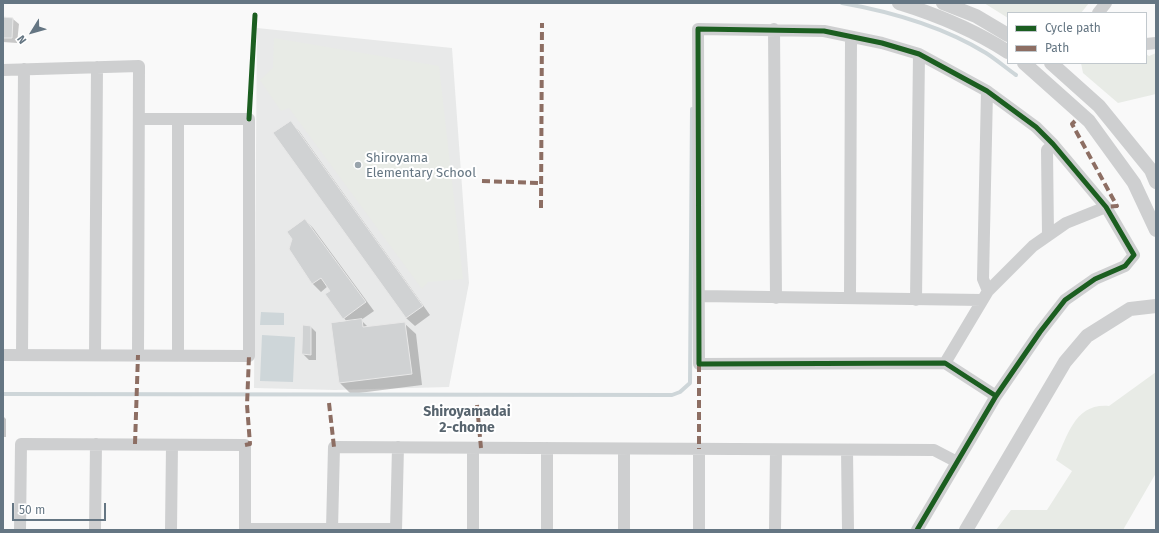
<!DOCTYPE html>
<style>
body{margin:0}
#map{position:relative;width:1159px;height:533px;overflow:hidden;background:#f9f9f9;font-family:"Fira Sans",sans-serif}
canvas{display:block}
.frame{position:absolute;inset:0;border:4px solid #657683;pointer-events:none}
.legend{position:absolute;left:1007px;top:12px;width:140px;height:52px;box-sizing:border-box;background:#fff;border:1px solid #c1c8cd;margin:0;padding:5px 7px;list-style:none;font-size:12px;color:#657683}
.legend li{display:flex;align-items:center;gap:8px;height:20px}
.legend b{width:20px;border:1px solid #c1c8cd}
.north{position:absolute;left:12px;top:12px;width:40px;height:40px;-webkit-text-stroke:3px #fff;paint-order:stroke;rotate:233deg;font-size:11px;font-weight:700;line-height:16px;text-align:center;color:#657683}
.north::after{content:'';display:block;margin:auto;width:14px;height:18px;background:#657683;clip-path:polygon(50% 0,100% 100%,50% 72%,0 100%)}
.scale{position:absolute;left:12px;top:503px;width:94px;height:18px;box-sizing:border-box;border:2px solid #657683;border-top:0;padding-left:5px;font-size:12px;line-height:14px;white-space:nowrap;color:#657683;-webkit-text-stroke:3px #fff;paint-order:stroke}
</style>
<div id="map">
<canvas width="1159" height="533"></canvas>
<div class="frame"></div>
<ul class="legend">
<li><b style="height:5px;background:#1b5e20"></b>Cycle path</li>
<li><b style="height:5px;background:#8d6e63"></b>Path</li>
</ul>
<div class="north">N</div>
<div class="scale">50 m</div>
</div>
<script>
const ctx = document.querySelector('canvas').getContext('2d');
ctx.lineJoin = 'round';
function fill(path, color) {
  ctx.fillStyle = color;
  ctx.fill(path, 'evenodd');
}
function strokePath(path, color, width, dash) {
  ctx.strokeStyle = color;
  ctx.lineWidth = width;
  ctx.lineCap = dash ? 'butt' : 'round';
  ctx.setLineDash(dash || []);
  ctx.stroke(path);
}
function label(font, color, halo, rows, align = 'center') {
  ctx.font = font + ' "Fira Sans",sans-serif';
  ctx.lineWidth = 4;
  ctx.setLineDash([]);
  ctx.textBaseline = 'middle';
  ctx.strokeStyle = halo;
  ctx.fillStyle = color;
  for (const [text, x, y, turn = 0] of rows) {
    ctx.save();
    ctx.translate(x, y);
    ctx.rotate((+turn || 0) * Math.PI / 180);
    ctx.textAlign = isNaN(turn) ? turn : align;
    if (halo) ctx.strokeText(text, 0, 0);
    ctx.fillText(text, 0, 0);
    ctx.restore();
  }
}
const built = new Path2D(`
 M 257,28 L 452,48 L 469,283 L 449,387 L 335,390 L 254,388 Z`);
const green = new Path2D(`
 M 984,3 L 1089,3 L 1081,13 L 1008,13 L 1008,18 Z
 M 274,38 L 439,66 L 463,279 L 428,282 L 422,289 L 289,108 L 281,111 L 260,80 L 273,68 Z
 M 1156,53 L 1156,94 L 1118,103 L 1083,73 L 1081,63 L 1146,63 L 1146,54 L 1149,56 Z
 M 1156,372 L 1156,473 L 1123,530 L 996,530 L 1011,510 L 1047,510 L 1072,471 L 1056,460 C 1068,435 1075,403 1109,406 Z`);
const water = new Path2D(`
 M 261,312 L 284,313 L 284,325 L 260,325 Z
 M 262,335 L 295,337 L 293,382 L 260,381 Z`);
const shadow = new Path2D(`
 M 3,18 L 13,19 L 19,24 L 17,43 L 3,42 Z
 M 290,122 L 299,131 L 430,315 L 415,326 L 406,318 Z
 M 305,220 L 313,228 L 374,311 L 361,320 L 369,328 L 404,323 L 416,334 L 422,385 L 351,394 L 340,383 L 347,322 L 326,294 L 331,291 L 328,286 L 321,292 L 312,283 Z
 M 311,327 L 316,332 L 316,360 L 309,360 L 303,354 Z
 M 3,416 L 6,419 L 6,437 L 3,437 Z`);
const stream = new Path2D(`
 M 842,3 C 893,12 942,26 986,53 C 997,60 1006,68 1016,75
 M 3,394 L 672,395 L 680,392 L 690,383 L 692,109`);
const building = new Path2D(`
 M 3,17 L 13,18 L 12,38 L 3,38 Z
 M 291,121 L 423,306 L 406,318 L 273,133 Z
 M 305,219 L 366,302 L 343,319 L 325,294 L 330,291 L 321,278 L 312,284 L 289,249 L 292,239 L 287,232 Z
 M 362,319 L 363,327 L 405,322 L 412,374 L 339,383 L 331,323 Z
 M 303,325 L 311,326 L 311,355 L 302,354 Z`);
const minor = new Path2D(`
 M 1098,13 L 1106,3
 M 774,29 L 776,298
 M 1146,44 L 1156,43
 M 3,70 L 139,66 L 138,355
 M 987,91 L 983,279 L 988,291
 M 178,119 L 178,355
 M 1048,235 L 1047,150 L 1053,144
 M 699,296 L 982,300
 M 850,298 L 851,37
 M 916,300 L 919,54
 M 3,355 L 249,356 L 249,119 L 139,119
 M 22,355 L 24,69
 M 95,355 L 97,67
 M 945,363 L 988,291 L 1033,246 L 1066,223 L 1106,207
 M 473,448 L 473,530
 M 547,448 L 547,530
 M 624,449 L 624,530
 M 847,450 L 848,530
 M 245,529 L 396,529
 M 332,529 L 334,447 L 934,450 L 957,462
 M 20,530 L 21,444 L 245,445 L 245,530
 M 95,530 L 96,444
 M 171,530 L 172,445
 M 396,530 L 398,447
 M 699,530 L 699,449
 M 775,530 L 776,450
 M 917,530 L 996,396 L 1040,332 L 1065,300 L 1095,279 L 1125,266 L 1134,255 L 1106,207 L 1053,144 L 1036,127 L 987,91 L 919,54 L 882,43 L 824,31 L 698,29 L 699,364 L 945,363 L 996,396`);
const tertiary = new Path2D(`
 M 899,3 C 938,15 974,30 1008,52
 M 943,3 L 976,16 L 1008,35
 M 1024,63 L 1089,121 L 1134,183 L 1156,230
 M 1051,63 L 1099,106 L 1151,170 L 1156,182
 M 966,530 L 1065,362 L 1087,336 L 1130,309 L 1156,306`);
const quiet = new Path2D(`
 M 1075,121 L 1072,124 L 1117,206 L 1106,207
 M 482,181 L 541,183
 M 541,208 L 542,23
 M 699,364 L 699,449
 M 329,403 L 334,447
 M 477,405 L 481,448
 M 135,444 L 138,355
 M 245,445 L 250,444 L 247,405 L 249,356`);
const cycleway = new Path2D(`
 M 249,119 L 255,15
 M 917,530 L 996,396 L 1040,332 L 1065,300 L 1095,279 L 1125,266 L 1134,255 L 1106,207 L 1053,144 L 1036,127 L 987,91 L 919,54 L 882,43 L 824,31 L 698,29 L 699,364 L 945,363 L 996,396`);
const markers = [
 [358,165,4,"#99a4ac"]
];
const poiNames = [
 ["Shiroyama",366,158],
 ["Elementary School",366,173]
];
const neighbourhoodNames = [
 ["Shiroyamadai",467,412],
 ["2-chome",467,428]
];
fill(built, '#e8e9e9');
fill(green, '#e8ebe6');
fill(water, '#ced6d9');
fill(shadow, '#0003');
strokePath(stream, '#ced6d9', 4);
fill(building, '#d0d2d3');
strokePath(building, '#e8e8e8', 1);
strokePath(minor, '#cecfd0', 12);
strokePath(tertiary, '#cecfd0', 14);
strokePath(quiet, '#8d6e63', 4, [8, 4]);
strokePath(cycleway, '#1b5e20', 5);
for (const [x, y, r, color] of markers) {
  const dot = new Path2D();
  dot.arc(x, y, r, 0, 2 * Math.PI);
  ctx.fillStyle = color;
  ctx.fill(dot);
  strokePath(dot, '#fff', 1.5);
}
label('13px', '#657683', '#fff', poiNames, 'left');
label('bold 14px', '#57646e', '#fff', neighbourhoodNames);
</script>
